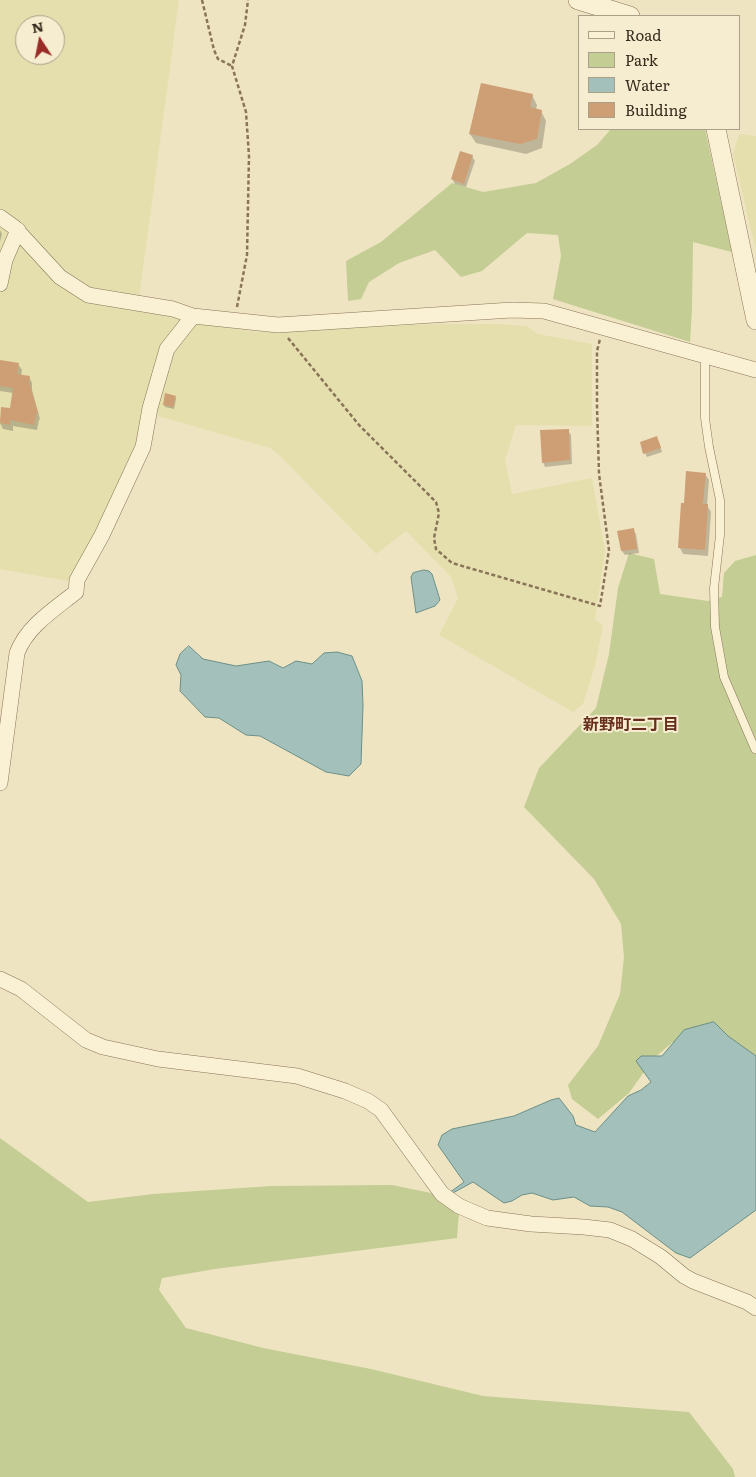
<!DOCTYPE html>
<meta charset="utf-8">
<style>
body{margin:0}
#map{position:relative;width:756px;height:1477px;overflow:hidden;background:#efe4c1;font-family:Literata,serif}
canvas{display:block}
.legend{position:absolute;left:578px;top:15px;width:162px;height:115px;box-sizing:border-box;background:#f6edd0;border:1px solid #aa9f88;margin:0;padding:6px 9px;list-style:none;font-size:15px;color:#382b1d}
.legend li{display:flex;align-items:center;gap:10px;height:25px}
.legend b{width:25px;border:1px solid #aa9f88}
.north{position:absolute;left:15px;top:15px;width:50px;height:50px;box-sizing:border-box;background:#f6edd0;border:1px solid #aa9f88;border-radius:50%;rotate:349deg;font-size:14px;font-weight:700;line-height:20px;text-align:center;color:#382b1d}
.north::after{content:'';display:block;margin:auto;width:18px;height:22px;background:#992c26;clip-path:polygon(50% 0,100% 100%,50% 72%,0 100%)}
</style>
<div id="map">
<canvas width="756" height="1477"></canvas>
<ul class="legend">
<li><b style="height:6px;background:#faf0d4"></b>Road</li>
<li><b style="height:14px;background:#c3cd94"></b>Park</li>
<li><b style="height:14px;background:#a3c1ba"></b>Water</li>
<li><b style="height:14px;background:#ce9f75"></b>Building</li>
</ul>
<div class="north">N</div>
</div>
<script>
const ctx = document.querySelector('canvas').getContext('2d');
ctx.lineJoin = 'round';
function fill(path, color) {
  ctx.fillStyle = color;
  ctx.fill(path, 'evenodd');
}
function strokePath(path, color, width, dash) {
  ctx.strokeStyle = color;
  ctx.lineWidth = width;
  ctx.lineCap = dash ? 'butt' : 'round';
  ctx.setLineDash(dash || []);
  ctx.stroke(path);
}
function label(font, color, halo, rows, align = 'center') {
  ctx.font = font + ' Literata,"Noto Sans JP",serif';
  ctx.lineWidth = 4;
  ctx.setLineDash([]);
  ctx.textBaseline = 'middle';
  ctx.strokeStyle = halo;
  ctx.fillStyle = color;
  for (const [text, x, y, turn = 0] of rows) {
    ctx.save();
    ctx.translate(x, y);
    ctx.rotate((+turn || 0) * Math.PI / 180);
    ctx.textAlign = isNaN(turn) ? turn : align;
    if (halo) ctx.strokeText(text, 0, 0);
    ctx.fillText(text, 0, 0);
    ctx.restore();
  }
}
const farmland = new Path2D(`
 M 0,0 L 179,0 L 140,291 L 141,312 L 180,318 L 213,325 L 257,332 L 434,324 L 500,324 L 527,326 L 538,334 L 592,344 L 592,426 L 516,425 L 505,460 L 512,494 L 592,478 L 605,551 L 595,620 L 603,625 L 595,666 L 583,704 L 573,712 L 439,635 L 458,598 L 451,577 L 406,531 L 376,554 L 279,455 L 270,448 L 158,416 L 142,414 L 135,445 L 73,582 L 0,569 ZM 25,25 L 55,25 L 55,55 L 25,55 Z
 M 739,134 L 756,136 L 756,251 L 733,154 Z`);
const green = new Path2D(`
 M 611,129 L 705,129 L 732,252 L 693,242 L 692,308 L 690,342 L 553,299 L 561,256 L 558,235 L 527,233 L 482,271 L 461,277 L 435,250 L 399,263 L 369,282 L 361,299 L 348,301 L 346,261 L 381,242 L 452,183 L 483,192 L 536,183 L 570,164 L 597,145 Z
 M 629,553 L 654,559 L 660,594 L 708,601 L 722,597 L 724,573 L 735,561 L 756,555 L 756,1069 L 692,1042 L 673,1042 L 654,1058 L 629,1093 L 598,1119 L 572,1099 L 568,1085 L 598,1046 L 620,994 L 624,957 L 621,924 L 594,879 L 524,807 L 539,768 L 596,708 L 609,654 L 618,588 Z
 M 0,1138 L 88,1202 L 153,1194 L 271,1186 L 392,1185 L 460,1199 L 457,1238 L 215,1269 L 162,1278 L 159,1290 L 186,1328 L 263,1348 L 371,1369 L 483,1396 L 689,1412 L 733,1469 L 735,1477 L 0,1477 Z`);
const water = new Path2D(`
 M 424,570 L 429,571 L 432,574 L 440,600 L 435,606 L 416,613 L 411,577 L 413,573 Z
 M 189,646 L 203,659 L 236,666 L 269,661 L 283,668 L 296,661 L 312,664 L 324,653 L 337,652 L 352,656 L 362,681 L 363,705 L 361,764 L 349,776 L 326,772 L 260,736 L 246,735 L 219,718 L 205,717 L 180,691 L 181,675 L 176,665 L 180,654 Z
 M 714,1022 L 728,1036 L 756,1056 L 756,1210 L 690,1258 L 676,1253 L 622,1212 L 608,1207 L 590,1206 L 574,1197 L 553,1200 L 532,1193 L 522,1195 L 512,1201 L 504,1203 L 473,1182 L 451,1194 L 449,1193 L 464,1182 L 438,1145 L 442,1135 L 452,1129 L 514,1116 L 551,1100 L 559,1098 L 573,1116 L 576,1125 L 595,1132 L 628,1096 L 641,1090 L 651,1082 L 636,1061 L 641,1056 L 662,1056 L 684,1030 Z`);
const shadow = new Path2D(`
 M 532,95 L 537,105 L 536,110 L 541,111 L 546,121 L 542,148 L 526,154 L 476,143 L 470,134 Z
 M 472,156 L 475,161 L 466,187 L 455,184 L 452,179 Z
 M 0,230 L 2,234 L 0,242 Z
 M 0,361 L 18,364 L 22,370 L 21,376 L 29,377 L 32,383 L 32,390 L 40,419 L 39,420 L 37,430 L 13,426 L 13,431 L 3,429 L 0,423 L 2,408 L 11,410 L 13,393 L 0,391 Z
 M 175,397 L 176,399 L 174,409 L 165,407 L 164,405 Z
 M 568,431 L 571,435 L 572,464 L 545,467 L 543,462 Z
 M 659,442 L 662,452 L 647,457 L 645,453 Z
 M 705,474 L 709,480 L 707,505 L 711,512 L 708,556 L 683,554 L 680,548 L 685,504 Z
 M 633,530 L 636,534 L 639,553 L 625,555 L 622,551 L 619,532 Z`);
const building = new Path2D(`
 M 481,83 L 533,94 L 530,107 L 542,110 L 537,139 L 520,144 L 469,134 Z
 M 460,151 L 473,155 L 464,184 L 451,179 Z
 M 0,360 L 19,363 L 17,374 L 30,376 L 29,382 L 38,413 L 36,414 L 34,425 L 10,420 L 10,425 L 0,423 L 1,407 L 10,408 L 13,388 L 0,386 Z
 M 165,393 L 176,396 L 173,407 L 163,405 Z
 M 569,429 L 570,460 L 542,463 L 540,430 Z
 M 657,436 L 661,448 L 643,454 L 640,442 Z
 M 686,471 L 706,473 L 703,504 L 708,504 L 705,550 L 678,548 L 681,503 L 684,503 Z
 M 634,528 L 637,549 L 621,551 L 617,531 Z`);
const path = new Path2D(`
 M 202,0 L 214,50 L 218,59 L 232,66
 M 237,307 L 247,255 L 249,156 L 246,112 L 232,66 L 245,25 L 248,0
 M 288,338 L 359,425 L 436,502 L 439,513 L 434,538 L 436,549 L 452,563 L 600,606 L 609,550 L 599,474 L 597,407 L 597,351 L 600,339`);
const service = new Path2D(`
 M 705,355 L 705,418 L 709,447 L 720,500 L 720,535 L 714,588 L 715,627 L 724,677 L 755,749`);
const minor = new Path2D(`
 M 0,217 L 14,227 L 60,277 L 88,295 L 173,309 L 193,316 L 278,325 L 512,310 L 544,311 L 756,370
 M 0,284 L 5,260 L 18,230
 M 0,783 L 17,653 C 27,626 55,609 76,592 L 77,580 L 102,535 L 143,447 L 150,408 L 167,349 L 193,316
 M 0,979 L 21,989 L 86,1040 L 103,1047 L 158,1059 L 297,1076 L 345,1091 L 368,1101 L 381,1110 L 442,1194 L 459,1206 L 487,1218 L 531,1224 L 584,1227 L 610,1230 L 632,1239 L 661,1257 L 684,1276 L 693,1281 L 747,1302 L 756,1308`);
const tertiary = new Path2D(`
 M 578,0 L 630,16
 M 716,129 L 756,320`);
const neighbourhoodNames = [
 ["新野町二丁目",631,725]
];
fill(farmland, '#e5dfae');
fill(green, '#c3cd94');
fill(water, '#a3c1ba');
strokePath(water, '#6a8f88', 1);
fill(shadow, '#0003');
fill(building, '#ce9f75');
strokePath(service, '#897458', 9);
strokePath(minor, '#897458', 16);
strokePath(tertiary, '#897458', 20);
strokePath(path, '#897458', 2.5, [4, 2.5]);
strokePath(service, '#faf0d4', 8);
strokePath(minor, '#faf0d4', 15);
strokePath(tertiary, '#faf0d4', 19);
label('bold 16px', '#652f1b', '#f6edd0', neighbourhoodNames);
</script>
